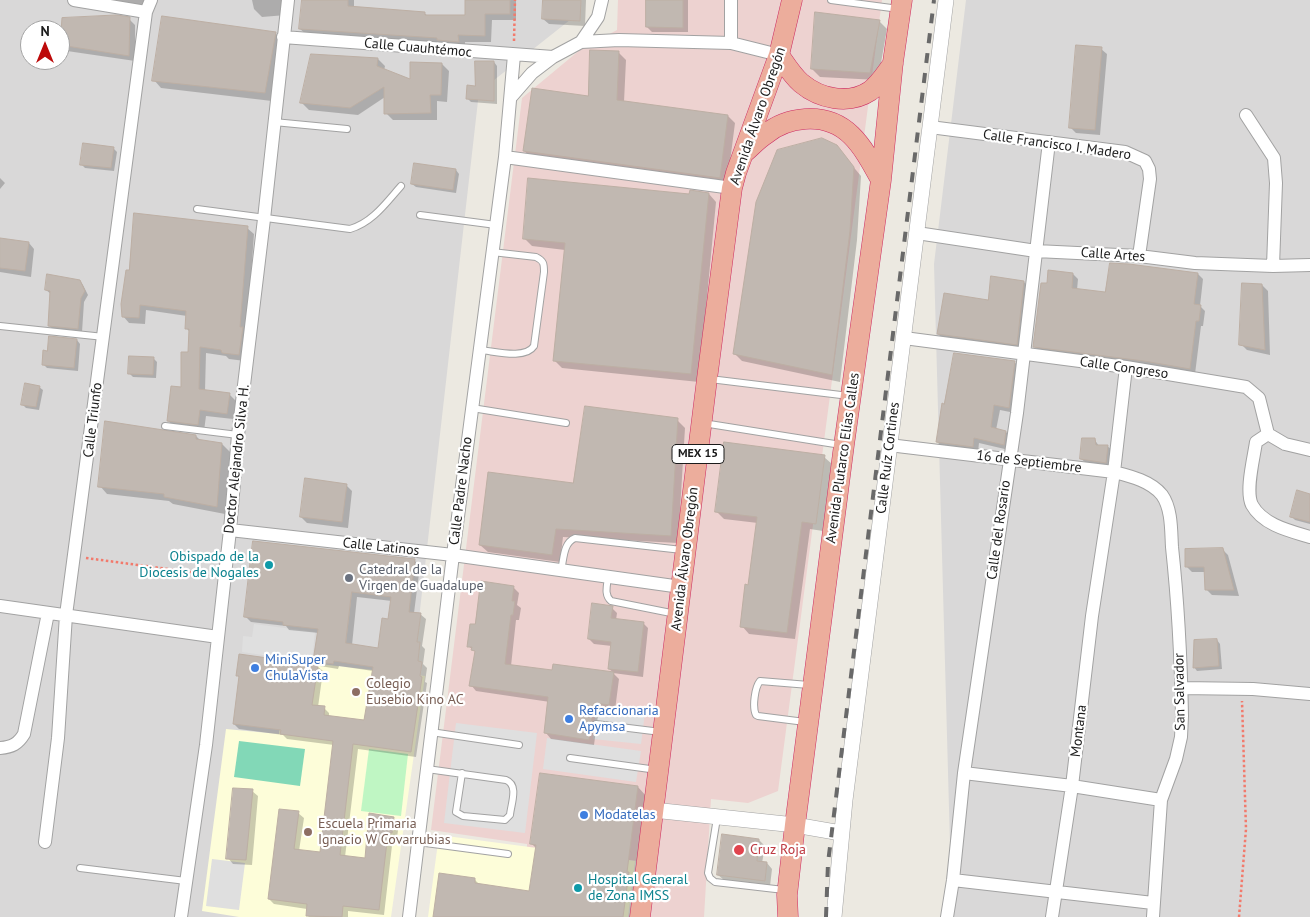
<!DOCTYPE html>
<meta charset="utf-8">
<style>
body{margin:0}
#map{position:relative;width:1310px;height:917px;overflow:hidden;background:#ece9e1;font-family:"PT Sans",sans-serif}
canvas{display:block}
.north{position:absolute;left:20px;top:20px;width:50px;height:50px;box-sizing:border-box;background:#fff;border:1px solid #a4a4a4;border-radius:50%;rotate:0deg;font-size:14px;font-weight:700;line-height:20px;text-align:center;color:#1b1b1b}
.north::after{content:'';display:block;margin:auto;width:18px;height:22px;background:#bd0a0a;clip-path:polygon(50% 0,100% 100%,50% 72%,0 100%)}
</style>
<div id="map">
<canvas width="1310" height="917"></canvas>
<div class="north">N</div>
</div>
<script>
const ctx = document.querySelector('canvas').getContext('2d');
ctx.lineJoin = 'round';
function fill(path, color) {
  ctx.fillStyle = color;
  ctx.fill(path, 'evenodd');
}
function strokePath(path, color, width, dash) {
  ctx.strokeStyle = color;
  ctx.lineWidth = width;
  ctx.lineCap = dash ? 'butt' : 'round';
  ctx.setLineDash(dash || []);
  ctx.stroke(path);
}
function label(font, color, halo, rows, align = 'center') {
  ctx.font = font + ' "PT Sans",sans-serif';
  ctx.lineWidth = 4.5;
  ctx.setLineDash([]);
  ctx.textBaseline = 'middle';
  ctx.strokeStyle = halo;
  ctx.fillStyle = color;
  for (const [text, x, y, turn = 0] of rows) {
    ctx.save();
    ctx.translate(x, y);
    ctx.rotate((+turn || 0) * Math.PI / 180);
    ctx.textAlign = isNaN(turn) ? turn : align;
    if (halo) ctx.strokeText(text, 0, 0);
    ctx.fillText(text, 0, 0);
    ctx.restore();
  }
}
const residential = new Path2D(`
 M 0,0 L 580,0 L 580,12 L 479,92 L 385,917 L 0,917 ZM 30,30 L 60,30 L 60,60 L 30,60 Z
 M 966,0 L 1310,0 L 1310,917 L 952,917 L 934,264 Z`);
const commercial = new Path2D(`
 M 618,0 L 882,0 L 778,791 L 748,803 L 711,799 L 704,917 L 630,917 L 638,861 L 527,849 L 527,844 L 431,830 L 522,98 L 581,49 L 617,30 Z`);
const education = new Path2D(`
 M 293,661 L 425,676 L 391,917 L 239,917 L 202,911 L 226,729 L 279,734 L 283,707 L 287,707 Z
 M 439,835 L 635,861 L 628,917 L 428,917 Z`);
const park = new Path2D(`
 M 369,749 L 408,754 L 401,816 L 361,811 Z`);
const pitch = new Path2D(`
 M 239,741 L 305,749 L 300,786 L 234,777 Z`);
const parking = new Path2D(`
 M 254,624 L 315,632 L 312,662 L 242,652 L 243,636 L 252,637 Z
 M 596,707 L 645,712 L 641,744 L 593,739 Z
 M 456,723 L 537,733 L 525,833 L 444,823 Z
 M 547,738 L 641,751 L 636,782 L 543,769 Z
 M 212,859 L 245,863 L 239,910 L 206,906 Z`);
const shadow = new Path2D(`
 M 107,0 L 152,0 L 148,9 Z
 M 252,0 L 285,0 L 286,15 L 262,17 L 254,9 Z
 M 303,0 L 354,0 L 354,7 L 424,13 L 428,16 L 466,16 L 493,0 L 516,0 L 516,20 L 492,20 L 491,42 L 465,42 L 465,48 L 307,35 L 300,29 Z
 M 544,0 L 586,0 L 585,26 L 549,24 L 543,19 Z
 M 647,0 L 688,0 L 688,32 L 652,32 L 647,27 Z
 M 129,19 L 135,25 L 135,61 L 67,51 L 61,45 Z
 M 879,21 L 887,29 L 878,80 L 820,77 L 812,69 Z
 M 275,33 L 283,41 L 272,101 L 161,88 L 154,80 Z
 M 1101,49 L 1107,54 L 1100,135 L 1076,133 L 1070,127 Z
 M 618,52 L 626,60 L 624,102 L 728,116 L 735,123 L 727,185 L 532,158 L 524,151 L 589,97 Z
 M 378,59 L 385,66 L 384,71 L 411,81 L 442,64 L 449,71 L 447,102 L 437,101 L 437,120 L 393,120 L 386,113 L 385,97 L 358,115 L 309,110 L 302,103 Z
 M 494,62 L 497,66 L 497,104 L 471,102 L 467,98 Z
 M 836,146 L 861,176 L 857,240 L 840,382 L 742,361 L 734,353 Z
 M 113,148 L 117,152 L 114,171 L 85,168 L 81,164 Z
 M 456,170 L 459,174 L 456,193 L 416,187 L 412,184 Z
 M 0,178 L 5,183 L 0,189 Z
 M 709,194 L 716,202 L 699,382 L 562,368 L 554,360 L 565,250 L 532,246 L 524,238 L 690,195 Z
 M 247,228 L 254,234 L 245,361 L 229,359 L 226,356 L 206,353 L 205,391 L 229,394 L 236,401 L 233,419 L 206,416 L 204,431 L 175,427 L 168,421 L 182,389 L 189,354 L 190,332 L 187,329 L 187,316 L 146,310 L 145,324 L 129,323 L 123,316 Z
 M 0,240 L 29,243 L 34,249 L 31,277 L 0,272 Z
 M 1129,265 L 1198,274 L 1203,279 L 1200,306 L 1205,311 L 1203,326 L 1201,326 L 1195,374 L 1039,351 L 1034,346 L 1048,285 L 1073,274 L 1078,279 L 1077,290 L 1106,294 Z
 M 80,281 L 83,285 L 88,295 L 84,302 L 82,332 L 53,329 L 49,326 L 51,294 L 46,290 Z
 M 1024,282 L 1029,287 L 1022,349 L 943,339 L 938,334 Z
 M 1262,285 L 1268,291 L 1270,355 L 1247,350 L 1241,344 Z
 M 77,340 L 80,344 L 78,371 L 47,368 L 43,364 Z
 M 153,358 L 157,362 L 156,378 L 133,377 L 129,373 Z
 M 1014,362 L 1020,367 L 1015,413 L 1000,410 L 996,430 L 1006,432 L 1011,437 L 1009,450 L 979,443 L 978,452 L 943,448 L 937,442 L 945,405 Z
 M 39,387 L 43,390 L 39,410 L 26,408 L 22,404 Z
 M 677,420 L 685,428 L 678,543 L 563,537 L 560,562 L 488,552 L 480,545 Z
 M 196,436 L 201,441 L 222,444 L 230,452 L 225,514 L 173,504 L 169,501 L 107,494 L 100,486 Z
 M 1094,439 L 1099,446 L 1107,446 L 1111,449 L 1109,466 L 1085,462 L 1081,459 Z
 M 824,457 L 832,464 L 823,531 L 810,529 L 795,639 L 749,634 L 742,626 L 750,586 L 758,523 L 724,519 L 716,511 Z
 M 346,485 L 352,491 L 348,528 L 307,523 L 301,517 Z
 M 1310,495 L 1310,524 L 1295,520 L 1291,516 Z
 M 1222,549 L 1228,555 L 1239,596 L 1212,595 L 1206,589 L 1205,572 L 1192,572 L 1186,566 Z
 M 414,560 L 420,566 L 414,613 L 420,614 L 426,619 L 422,646 L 425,649 L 423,664 L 427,668 L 425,682 L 427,683 L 416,757 L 358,749 L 345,857 L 366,860 L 393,818 L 399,823 L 397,838 L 393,837 L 384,915 L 348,911 L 348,917 L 309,917 L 307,915 L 307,909 L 274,904 L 269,899 L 298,813 L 304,818 L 299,851 L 321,854 L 334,745 L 287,739 L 283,735 L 239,729 L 234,724 L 240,678 L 237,675 L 317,666 L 323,671 L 318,707 L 324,708 L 329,713 L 329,717 L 365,722 L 373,671 L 339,666 L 338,669 L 320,666 L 314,661 L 319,633 L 289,630 L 286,626 L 251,622 L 245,616 ZM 357,597 L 392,601 L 389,620 L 379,649 L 352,645 Z
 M 513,587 L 519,593 L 517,605 L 521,608 L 519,620 L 516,620 L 511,666 L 553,671 L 554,665 L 614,673 L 609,669 L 612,646 L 594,644 L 589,639 L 612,608 L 617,613 L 616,620 L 643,623 L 648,628 L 643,677 L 613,673 L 619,679 L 615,710 L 599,708 L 594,745 L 551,739 L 546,733 L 550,702 L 476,691 L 471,685 L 476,652 L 468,646 L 476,626 Z
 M 1217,640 L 1220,644 L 1222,669 L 1197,671 L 1194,667 Z
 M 541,774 L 638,787 L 647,797 L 633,917 L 434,917 L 475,880 L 480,885 L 530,892 L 536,848 L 531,843 Z
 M 252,791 L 258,796 L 252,865 L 233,864 L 228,858 Z
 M 759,840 L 765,846 L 762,863 L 767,863 L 772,869 L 770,886 L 724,880 L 718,875 Z`);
const building = new Path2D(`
 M 302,0 L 348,0 L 348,6 L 425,12 L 425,15 L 465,15 L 465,0 L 510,0 L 510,14 L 485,14 L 485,36 L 458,35 L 459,42 L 437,40 L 437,38 L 299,29 Z
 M 543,0 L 581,0 L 580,21 L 542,19 Z
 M 646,0 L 683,0 L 683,28 L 646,27 Z
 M 815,12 L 880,20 L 870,73 L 811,69 Z
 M 117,15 L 130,17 L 129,56 L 60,45 L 62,18 Z
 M 162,16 L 276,32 L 265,93 L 152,81 Z
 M 1076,45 L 1102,47 L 1095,130 L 1069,128 Z
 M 590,50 L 619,51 L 617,100 L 728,115 L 720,178 L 523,151 L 532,88 L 588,96 Z
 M 311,54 L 378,58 L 377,66 L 410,79 L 410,62 L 442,63 L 441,95 L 430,95 L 431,113 L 384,114 L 384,87 L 350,108 L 300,103 Z
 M 475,61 L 494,61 L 494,101 L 466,99 L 467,85 L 475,86 Z
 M 822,138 L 837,145 L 854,167 L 850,231 L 832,375 L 733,354 L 756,202 L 777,150 Z
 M 83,143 L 114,147 L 111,168 L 80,165 Z
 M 414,163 L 456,169 L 453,190 L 411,184 Z
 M 528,178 L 689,194 L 690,190 L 709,193 L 691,374 L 553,361 L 565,243 L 523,239 Z
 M 134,213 L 248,226 L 240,327 L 243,327 L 239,355 L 222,353 L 221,350 L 200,347 L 199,389 L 230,393 L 227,414 L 200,410 L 198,425 L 167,421 L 171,386 L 181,387 L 181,352 L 188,352 L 189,329 L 185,329 L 186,311 L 140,305 L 139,318 L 122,317 L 121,304 L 126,270 L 129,270 Z
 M 0,238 L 29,242 L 25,271 L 0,268 Z
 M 1110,263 L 1129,264 L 1198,273 L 1194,304 L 1201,305 L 1199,321 L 1196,321 L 1190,369 L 1144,361 L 1033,347 L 1041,283 L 1047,283 L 1048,270 L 1073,273 L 1072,288 L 1105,292 Z
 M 47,274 L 80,280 L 85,291 L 81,298 L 78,329 L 48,326 L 50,291 L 45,290 Z
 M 991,276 L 1024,281 L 1017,345 L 937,334 L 944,293 L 988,300 Z
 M 1242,283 L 1262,284 L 1265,350 L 1239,345 Z
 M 49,336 L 77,339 L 74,368 L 42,365 L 43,350 L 47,351 Z
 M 954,353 L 1015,361 L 1009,408 L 994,405 L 991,427 L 1006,431 L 1004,445 L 974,438 L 973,447 L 936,442 L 942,403 L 944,404 Z
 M 129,356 L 154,357 L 153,375 L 128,374 Z
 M 25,383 L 40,386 L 36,407 L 21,405 Z
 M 585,406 L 678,418 L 671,536 L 556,529 L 552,555 L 479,545 L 488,472 L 573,483 Z
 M 105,421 L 196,435 L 196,439 L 222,443 L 217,507 L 164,497 L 164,494 L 98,487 Z
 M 1082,438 L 1095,438 L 1096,445 L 1108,445 L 1106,463 L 1080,459 Z
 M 724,442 L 825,455 L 816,524 L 802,522 L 787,633 L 740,627 L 745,584 L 748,585 L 757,517 L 715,512 Z
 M 305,478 L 347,484 L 342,522 L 300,517 Z
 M 1297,490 L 1310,494 L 1310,522 L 1290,517 Z
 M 253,541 L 415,559 L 409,612 L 421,613 L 417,642 L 420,642 L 418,661 L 422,662 L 420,676 L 422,677 L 411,752 L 353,744 L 340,855 L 365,858 L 369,813 L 394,817 L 392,833 L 388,833 L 379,910 L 343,906 L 342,917 L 306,916 L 307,904 L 268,899 L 279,809 L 299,811 L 294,849 L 320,852 L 333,741 L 280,734 L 281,730 L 233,724 L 239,676 L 236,676 L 239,654 L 318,665 L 312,705 L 325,706 L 324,715 L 364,720 L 373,667 L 334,661 L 333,664 L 313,661 L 318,629 L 283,625 L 283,622 L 244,617 ZM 352,592 L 391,597 L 388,619 L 382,618 L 378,648 L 346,643 Z
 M 1223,548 L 1234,590 L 1205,590 L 1204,567 L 1185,567 L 1185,549 Z
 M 481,581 L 514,586 L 512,601 L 515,601 L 513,615 L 511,615 L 505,664 L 552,670 L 553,664 L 614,672 L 609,705 L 594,703 L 589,740 L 544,733 L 548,697 L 469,686 L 475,651 L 471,650 L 472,647 L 467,647 L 470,624 L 475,624 Z
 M 592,603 L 613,606 L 611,618 L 644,622 L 638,672 L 608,669 L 611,642 L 588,639 Z
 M 1217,639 L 1219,666 L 1193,668 L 1194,640 Z
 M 540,773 L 638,786 L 627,872 L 629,872 L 623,917 L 433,917 L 439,873 L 475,878 L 475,883 L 529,891 L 536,845 L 530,844 Z
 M 233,788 L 253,789 L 246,860 L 226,859 Z
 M 722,834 L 759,839 L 757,861 L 767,862 L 765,881 L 717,875 Z`);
const path = new Path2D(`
 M 514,41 L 515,0
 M 86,558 L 212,575
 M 1239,917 L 1246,829 L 1242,701`);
const service = new Path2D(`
 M 831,0 L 899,9
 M 274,122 L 347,129
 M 197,209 L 350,229 C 372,223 386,203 401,186
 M 420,215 L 496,225
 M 0,326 L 104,337
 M 480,350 C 494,351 525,360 534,346 L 544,272 C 544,264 544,261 536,257 L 492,252
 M 710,379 L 849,396
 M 472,408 L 566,423
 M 703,423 L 841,445
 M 165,426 L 238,435
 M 561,570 C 564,559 563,543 575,538 L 682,550
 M 608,577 C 607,586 604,595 611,601 L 676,614
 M 805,722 L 758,716 L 756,715 C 752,707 755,687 760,681 L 809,685
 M 596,724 L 661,732
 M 431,732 L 519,745
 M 570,758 L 657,770
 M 427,769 L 506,780 C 519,785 511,804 510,815 L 505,820 L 463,816 L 456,812 L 462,773
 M 717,818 L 708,873 L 710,878 L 715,882 L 784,890
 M 418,842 L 508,854
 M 80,868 L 186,881`);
const minor = new Path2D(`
 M 74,0 L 146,12
 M 731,0 L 731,43
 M 283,37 L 553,57
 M 581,42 L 619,40 L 731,43 L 779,55
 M 512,96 L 532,73 L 553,57 L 581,42 L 598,17 L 602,0
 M 1246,115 L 1274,158 L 1276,183 L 1273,266
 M 930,127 L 1125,152 L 1145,161 L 1149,169 L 1150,179 L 1139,256
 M 505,157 L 732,188
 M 917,233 L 1036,251 L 1139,256 L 1195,263 L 1273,266 L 1310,265
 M 904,338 L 1126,367 L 1246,387 L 1259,398 L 1268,434 L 1285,444 L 1310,450
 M 1268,434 L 1256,442 C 1254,457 1245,491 1252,505 C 1263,525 1290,531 1310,537
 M 889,445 L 1114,472 C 1130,476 1151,481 1162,495 C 1172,509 1171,531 1172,547 C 1178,603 1181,660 1182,716 L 1181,737 L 1176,759 L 1161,800 L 1153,917
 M 230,530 L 453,555 L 681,587
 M 0,606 L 218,637
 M 1181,688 L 1253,689 L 1310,694
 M 0,748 C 12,747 18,744 24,734 L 48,613
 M 964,773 L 1072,786 L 1161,800
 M 45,842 L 58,738 L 66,615 L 146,12 L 151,0
 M 953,880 L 1153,903
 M 181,917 L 206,745 L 230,530 L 238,435 L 264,219 L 288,0
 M 409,917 L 453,555 L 505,157 L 514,55
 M 947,917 L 953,880 L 964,773 L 1017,413 L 1049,142
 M 1052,917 L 1072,786 L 1092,616 L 1114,472 L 1126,367`);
const tertiary = new Path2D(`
 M 653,810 L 795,825 L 841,833
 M 834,917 L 845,800 L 946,0`);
const trunk = new Path2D(`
 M 779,55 C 786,65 792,75 801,83 C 820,99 849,105 870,91 C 880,84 886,73 893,64
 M 745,152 C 752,146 758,139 766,134 C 777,125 791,120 805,119 C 847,116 863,147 881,180
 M 640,917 L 707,379 L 732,188 L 736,173 L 779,55 L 792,0
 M 788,917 L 787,895 L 795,825 L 844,445 L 881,180 L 893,62 L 902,0`);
const rail = new Path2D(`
 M 826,917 L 828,863 L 934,0`);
const markers = [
 [269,565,5,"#0f9aa8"],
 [349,578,5,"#6b7280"],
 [255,668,5,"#3f7fe0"],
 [356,692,5,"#8d6e63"],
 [569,719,5,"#3f7fe0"],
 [584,815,5,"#3f7fe0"],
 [308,832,5,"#8d6e63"],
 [739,850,6,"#e0444e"],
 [578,888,5,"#0f9aa8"]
];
const shields = [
 [698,454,52]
];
const shieldNames = [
 ["MEX 15",698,454]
];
const streetNames = [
 ["Calle Cuauhtémoc",418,48,5],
 ["Avenida Álvaro Obregón",758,116,-71],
 ["Calle Francisco I. Madero",1057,145,8],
 ["Calle Artes",1113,255,4],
 ["Calle Congreso",1124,368,8],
 ["Calle Triunfo",93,420,-83],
 ["Avenida Plutarco Elías Calles",843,458,-82],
 ["Calle Ruíz Cortines",888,458,-83],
 ["Doctor Alejandro Silva H.",237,459,-84],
 ["16 de Septiembre",1029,462,7],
 ["Calle Padre Nacho",461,491,-83],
 ["Calle del Rosario",999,530,-82],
 ["Calle Latinos",381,547,6],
 ["Avenida Álvaro Obregón",685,559,-83],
 ["San Salvador",1180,692,-91],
 ["Montana",1079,731,-83]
];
const cultureNames = [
 ["Obispado de la",259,557],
 ["Diocesis de Nogales",259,573],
 ["Hospital General",588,880,"left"],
 ["de Zona IMSS",588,896,"left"]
];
const worshipNames = [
 ["Catedral de la",359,570],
 ["Virgen de Guadalupe",359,586]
];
const shopNames = [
 ["MiniSuper",265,660],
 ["ChulaVista",265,676],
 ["Refaccionaria",579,711],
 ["Apymsa",579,727],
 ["Modatelas",594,815]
];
const educationNames = [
 ["Colegio",366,684],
 ["Eusebio Kino AC",366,700],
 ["Escuela Primaria",318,824],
 ["Ignacio W Covarrubias",318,840]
];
const healthNames = [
 ["Cruz Roja",750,850]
];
fill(residential, '#d9d8d8');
fill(commercial, '#edd2d0');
fill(education, '#fdfdd9');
fill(park, '#bff6c3');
fill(pitch, '#82d8b7');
fill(parking, '#dfdfdf');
fill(shadow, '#0003');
fill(building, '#c1b8b1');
strokePath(building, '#bdafa4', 1);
strokePath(service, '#a2a2a2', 8);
strokePath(minor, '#a2a2a2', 14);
strokePath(tertiary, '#a2a2a2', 16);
strokePath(trunk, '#cd2c63', 21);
strokePath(path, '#f27a6c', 2.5, [2.5, 2.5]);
strokePath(service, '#fff', 6);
strokePath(minor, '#fff', 12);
strokePath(tertiary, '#fff', 15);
strokePath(trunk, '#ecad9c', 20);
strokePath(rail, '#696969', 4, [10, 10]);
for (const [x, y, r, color] of markers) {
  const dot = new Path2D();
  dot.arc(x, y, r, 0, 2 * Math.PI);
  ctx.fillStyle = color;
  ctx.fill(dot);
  strokePath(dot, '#fff', 2);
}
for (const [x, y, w] of shields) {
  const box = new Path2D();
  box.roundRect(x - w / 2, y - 9.5, w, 19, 4);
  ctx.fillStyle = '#fff';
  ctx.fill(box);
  strokePath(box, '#1b1b1b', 1);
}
label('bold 12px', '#1b1b1b', null, shieldNames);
label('14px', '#1b1b1b', '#fff', streetNames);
label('14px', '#0d838f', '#fff', cultureNames, 'right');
label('14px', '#5b616d', '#fff', worshipNames, 'left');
label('14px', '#366cbe', '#fff', shopNames, 'left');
label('14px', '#785e54', '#fff', educationNames, 'left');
label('14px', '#be3a42', '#fff', healthNames, 'left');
</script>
